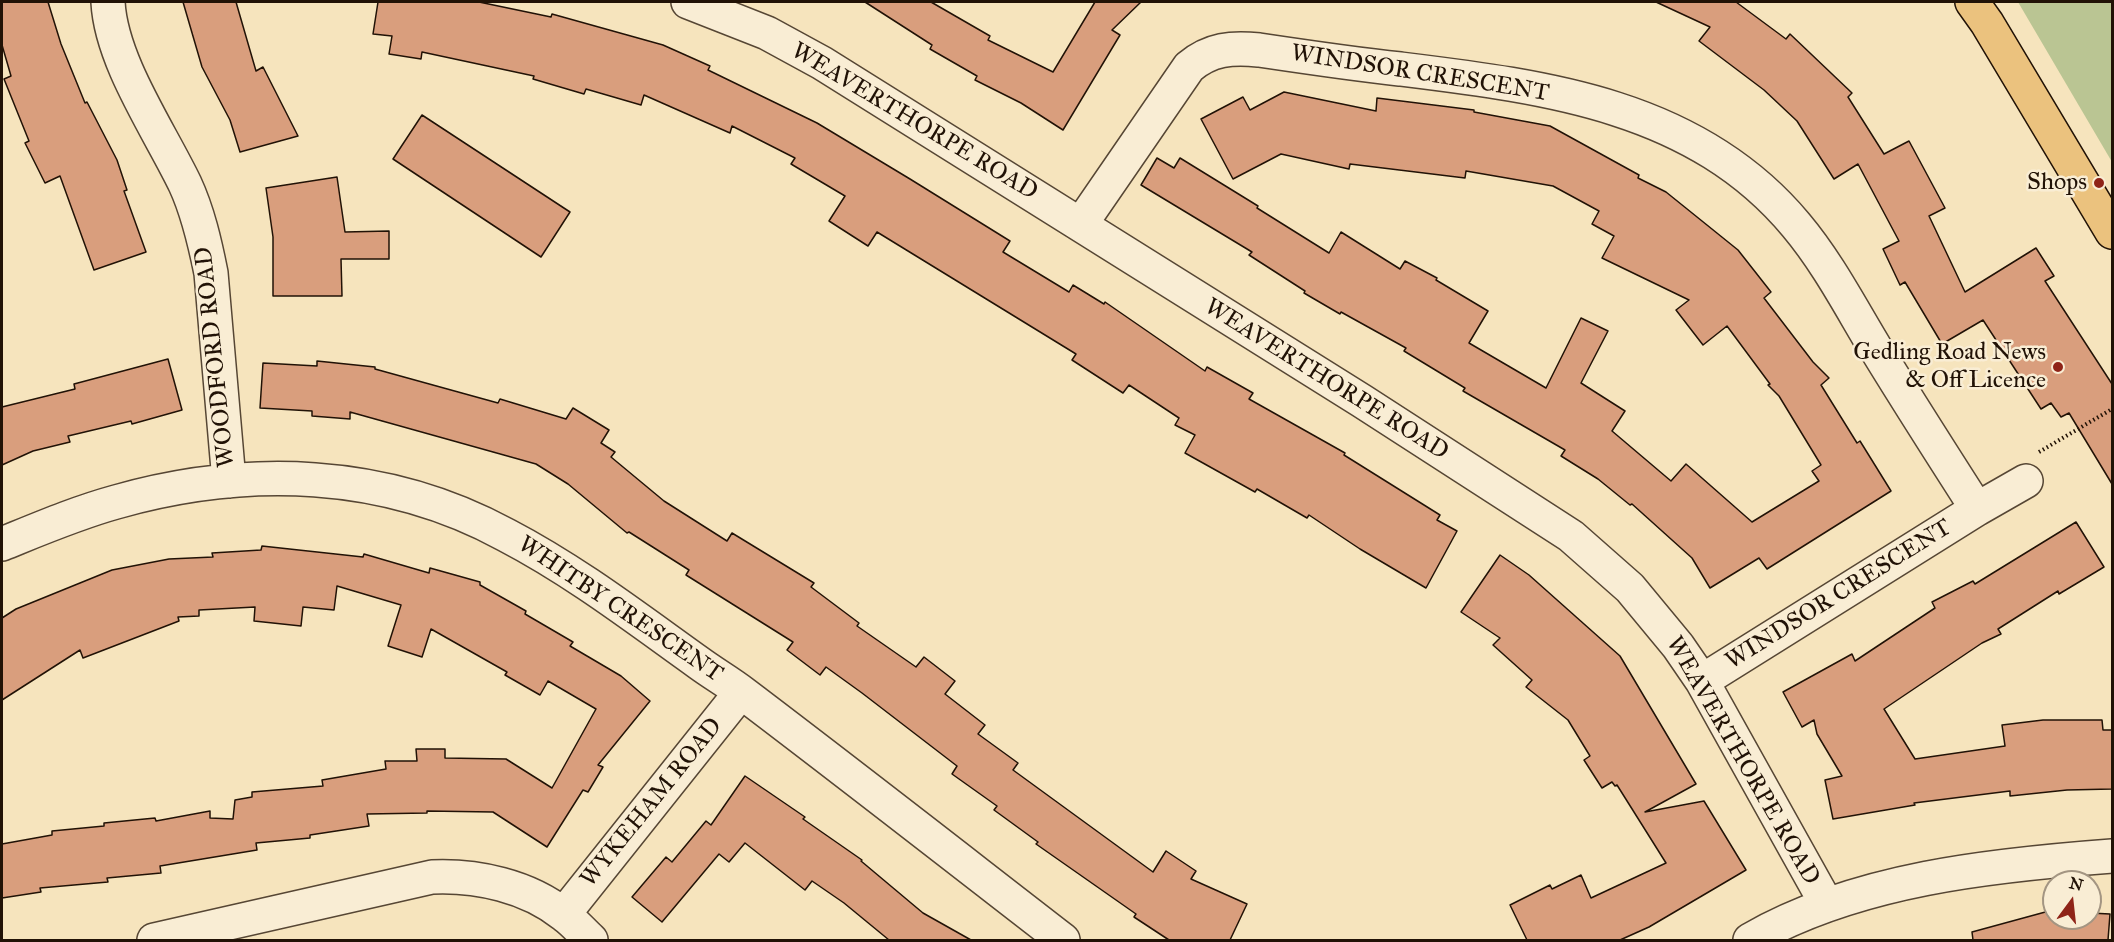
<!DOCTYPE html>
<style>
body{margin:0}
#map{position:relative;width:2114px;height:942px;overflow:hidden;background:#f6e4bd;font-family:"IM FELL Great Primer",serif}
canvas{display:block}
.frame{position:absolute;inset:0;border:3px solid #211206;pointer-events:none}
.north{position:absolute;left:2042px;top:870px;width:60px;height:60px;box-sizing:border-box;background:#f9edd4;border:2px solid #a39582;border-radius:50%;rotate:15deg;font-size:16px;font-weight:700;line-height:24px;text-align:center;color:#211206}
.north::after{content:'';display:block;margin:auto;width:21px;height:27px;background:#8f2418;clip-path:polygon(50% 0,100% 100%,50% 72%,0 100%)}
</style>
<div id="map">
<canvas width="2114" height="942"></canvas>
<div class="frame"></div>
<div class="north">N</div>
</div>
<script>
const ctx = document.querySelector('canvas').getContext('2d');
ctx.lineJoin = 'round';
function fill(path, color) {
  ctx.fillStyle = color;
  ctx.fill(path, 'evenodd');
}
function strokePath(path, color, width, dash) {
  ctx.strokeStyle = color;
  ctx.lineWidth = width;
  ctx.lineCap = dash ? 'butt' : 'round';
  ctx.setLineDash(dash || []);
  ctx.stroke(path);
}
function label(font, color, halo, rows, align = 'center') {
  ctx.font = font + ' "IM FELL Great Primer",serif';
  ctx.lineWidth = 5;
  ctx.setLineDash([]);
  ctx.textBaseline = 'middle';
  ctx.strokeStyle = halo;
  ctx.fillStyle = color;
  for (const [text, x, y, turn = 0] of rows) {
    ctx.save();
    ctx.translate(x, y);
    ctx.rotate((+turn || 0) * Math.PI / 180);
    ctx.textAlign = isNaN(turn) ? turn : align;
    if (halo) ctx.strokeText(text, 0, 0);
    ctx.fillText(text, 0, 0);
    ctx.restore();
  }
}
const green = new Path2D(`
 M 2018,2 L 2112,2 L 2112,162 Z`);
const building = new Path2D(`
 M 2,2 L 48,2 L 61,44 L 85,103 L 87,102 L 117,160 L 127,190 L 124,191 L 146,252 L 94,270 L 60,176 L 45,183 L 25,143 L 29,141 L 4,79 L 11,76 L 2,45 Z
 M 183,2 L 236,2 L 256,71 L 263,67 L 298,136 L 240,152 L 230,120 L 202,67 Z
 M 378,2 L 479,2 L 551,17 L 552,14 L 663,45 L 710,66 L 708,70 L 817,123 L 910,179 L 1010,241 L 1003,252 L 1069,292 L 1073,285 L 1104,304 L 1105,302 L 1205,371 L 1207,367 L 1253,393 L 1249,399 L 1345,453 L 1344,455 L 1440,515 L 1437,520 L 1457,531 L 1426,588 L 1360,549 L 1309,515 L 1307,518 L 1257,489 L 1255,492 L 1185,453 L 1195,435 L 1175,425 L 1179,418 L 1129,385 L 1123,393 L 1072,360 L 1076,354 L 877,232 L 868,246 L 829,221 L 845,196 L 791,164 L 795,158 L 732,126 L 730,133 L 644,95 L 641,105 L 586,89 L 584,94 L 533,79 L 534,76 L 422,52 L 421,59 L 389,54 L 392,36 L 373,34 Z
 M 865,2 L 931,2 L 990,36 L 988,40 L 1053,72 L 1095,2 L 1141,2 L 1112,30 L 1120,35 L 1063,130 L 1021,103 L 975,80 L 977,76 L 930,49 L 932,45 Z
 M 1656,2 L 1736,2 L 1786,39 L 1790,34 L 1852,93 L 1848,97 L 1884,154 L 1909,141 L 1945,208 L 1929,216 L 1965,292 L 2036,248 L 2054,276 L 2045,281 L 2112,384 L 2112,484 L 2069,413 L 2061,417 L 2051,403 L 2041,409 L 1983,320 L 1942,344 L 1905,282 L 1900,285 L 1883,249 L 1899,241 L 1858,164 L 1834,179 L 1797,121 L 1764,90 L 1699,41 L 1710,27 Z
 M 1284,92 L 1376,111 L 1377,98 L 1474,110 L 1474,112 L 1550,126 L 1639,175 L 1638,178 L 1666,192 L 1738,250 L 1771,292 L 1764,298 L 1813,362 L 1829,378 L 1821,385 L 1857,443 L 1860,441 L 1891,491 L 1767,569 L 1759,558 L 1710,588 L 1692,558 L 1632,504 L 1630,505 L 1598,479 L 1561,456 L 1565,450 L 1463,391 L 1465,388 L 1404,351 L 1406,348 L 1341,312 L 1340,314 L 1304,293 L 1305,291 L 1249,255 L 1252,252 L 1141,185 L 1157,158 L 1174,168 L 1180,158 L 1258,206 L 1257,208 L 1329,253 L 1341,232 L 1400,269 L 1405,261 L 1437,278 L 1436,280 L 1488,311 L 1469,343 L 1546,388 L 1581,318 L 1608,331 L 1581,383 L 1625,411 L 1612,431 L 1671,481 L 1686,464 L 1752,522 L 1819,481 L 1812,471 L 1821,465 L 1779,396 L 1768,385 L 1770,384 L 1727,326 L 1703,345 L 1676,310 L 1689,300 L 1602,258 L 1614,236 L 1592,224 L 1599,211 L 1553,186 L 1466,171 L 1465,178 L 1350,164 L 1349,169 L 1281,154 L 1233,179 L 1201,119 L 1243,97 L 1250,110 Z
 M 422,115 L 570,212 L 541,257 L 393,159 Z
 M 337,177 L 345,232 L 389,231 L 389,259 L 341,259 L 342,296 L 273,296 L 273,237 L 266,188 Z
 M 168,359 L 182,410 L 132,424 L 131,421 L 68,436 L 70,442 L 33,451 L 2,465 L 2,407 L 75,389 L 74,384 Z
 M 317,361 L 375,367 L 375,369 L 498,403 L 500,399 L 566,419 L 573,408 L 609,430 L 601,443 L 615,452 L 611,457 L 664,501 L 727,541 L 732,533 L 814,583 L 811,587 L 859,623 L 857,626 L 916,667 L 924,657 L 955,681 L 945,694 L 985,725 L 978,734 L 1018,763 L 1013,770 L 1153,872 L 1166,851 L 1196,871 L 1191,879 L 1247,904 L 1230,940 L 1169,940 L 1134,917 L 1136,914 L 1036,844 L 1038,842 L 994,810 L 997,806 L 952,774 L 957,766 L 862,693 L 826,667 L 820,675 L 787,650 L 793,642 L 686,575 L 689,570 L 629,532 L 627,533 L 568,484 L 536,464 L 350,412 L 350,419 L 312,416 L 312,411 L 260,408 L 263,363 L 317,366 Z
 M 2076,522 L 2104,567 L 2059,594 L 2058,591 L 1998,629 L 2001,634 L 1982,643 L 1884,709 L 1915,759 L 2005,746 L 2002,725 L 2043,720 L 2102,720 L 2103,730 L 2112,730 L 2112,789 L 2067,790 L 2010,796 L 2010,791 L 1914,803 L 1915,805 L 1833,819 L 1825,780 L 1842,776 L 1817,734 L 1814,720 L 1802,727 L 1783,692 L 1852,654 L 1855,661 L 1935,608 L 1932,602 L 1973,581 L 1975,584 Z
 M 262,546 L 363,557 L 364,554 L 429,573 L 430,568 L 480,582 L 480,585 L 526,611 L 525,614 L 573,642 L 570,646 L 621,676 L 650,701 L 598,765 L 603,767 L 588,792 L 583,790 L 547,847 L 493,812 L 427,811 L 427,813 L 367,814 L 369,826 L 310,835 L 310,838 L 256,843 L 257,850 L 160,866 L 161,873 L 107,878 L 108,882 L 40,888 L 41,892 L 2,898 L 2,844 L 52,835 L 52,831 L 104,826 L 104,823 L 155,818 L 156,821 L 210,811 L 210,818 L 233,819 L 235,800 L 252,797 L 252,792 L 323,786 L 322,780 L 386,769 L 385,761 L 417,761 L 416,749 L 445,749 L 445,758 L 506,759 L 552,788 L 596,709 L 548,681 L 540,695 L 505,675 L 507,672 L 431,629 L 422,657 L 388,646 L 401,605 L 337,586 L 334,610 L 303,607 L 301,626 L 254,621 L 255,607 L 199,610 L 199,616 L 178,617 L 179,621 L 83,658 L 80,650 L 2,700 L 2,618 L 16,609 L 112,570 L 169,559 L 213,557 L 212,553 L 261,550 Z
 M 1500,555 L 1529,575 L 1620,656 L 1696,784 L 1645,812 L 1704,801 L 1746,870 L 1649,927 L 1620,940 L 1527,940 L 1510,905 L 1550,885 L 1552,889 L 1581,875 L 1591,898 L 1666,863 L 1617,785 L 1615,786 L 1612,782 L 1602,788 L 1584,760 L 1590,756 L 1568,720 L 1526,687 L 1532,680 L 1493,645 L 1500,638 L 1461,612 Z
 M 745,776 L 805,817 L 803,819 L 862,860 L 861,861 L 923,913 L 971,940 L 889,940 L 844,903 L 812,881 L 805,890 L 745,843 L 729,862 L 719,854 L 662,922 L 632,897 L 666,857 L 672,862 L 706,821 L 711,825 Z
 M 2049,911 L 2054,911 L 2054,918 L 2090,918 L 2090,913 L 2110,914 L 2108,940 L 1973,940 L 1972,932 Z`);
const path = new Path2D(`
 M 2039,452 L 2112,409`);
const minor = new Path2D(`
 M 108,2 C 111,61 159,130 185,184 C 198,212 205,243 211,273 L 229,481
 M 688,2 L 767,33 L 822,63 L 1362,401 L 1571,536 L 1630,588 L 1678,646 L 1702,681 L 1827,905
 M 1081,224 L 1189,67 C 1210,49 1232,47 1259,50 C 1306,57 1353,64 1400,69 C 1546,87 1696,105 1796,225 C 1828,263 1851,308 1876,349 C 1909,403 1943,456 1977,509 L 1702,681
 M 1977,509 L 2026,481
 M 2,544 C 39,529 76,513 116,502 C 247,465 385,469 506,535 C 575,571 636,618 699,663 C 714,674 730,683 744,694 C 851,775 957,858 1063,940
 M 564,914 L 741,692
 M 154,940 L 432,877 C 477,875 528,886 564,915 C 574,922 582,932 591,940
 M 1750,940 C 1856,879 1992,865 2112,856`);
const primary = new Path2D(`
 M 1972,2 L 1987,23 L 2112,232`);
const markers = [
 [2099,183,6,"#8f2418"],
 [2058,367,6,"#8f2418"]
];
const streetNames = [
 ["WINDSOR CRESCENT",1420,74,9],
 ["WEAVERTHORPE ROAD",914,122,31],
 ["WOODFORD ROAD",216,357,-96],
 ["WEAVERTHORPE ROAD",1326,380,32],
 ["WINDSOR CRESCENT",1839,595,-32],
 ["WHITBY CRESCENT",620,610,34],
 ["WEAVERTHORPE ROAD",1742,761,60],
 ["WYKEHAM ROAD",652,803,-51]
];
const poiNames = [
 ["Shops",2087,183],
 ["Gedling Road News",2046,353],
 ["& Off Licence",2046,381]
];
fill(green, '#bac593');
fill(building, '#d99e7d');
strokePath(building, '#211206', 1.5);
strokePath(minor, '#564634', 36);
strokePath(primary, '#211206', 36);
strokePath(path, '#211206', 4, [1.5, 3]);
strokePath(minor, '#f9edd4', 33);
strokePath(primary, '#ebc27e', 33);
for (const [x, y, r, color] of markers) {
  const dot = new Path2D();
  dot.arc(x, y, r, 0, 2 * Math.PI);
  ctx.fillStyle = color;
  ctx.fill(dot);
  strokePath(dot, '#f9edd4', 2);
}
label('24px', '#211206', '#f9edd4', streetNames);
label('24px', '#211206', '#f9edd4', poiNames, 'right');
</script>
